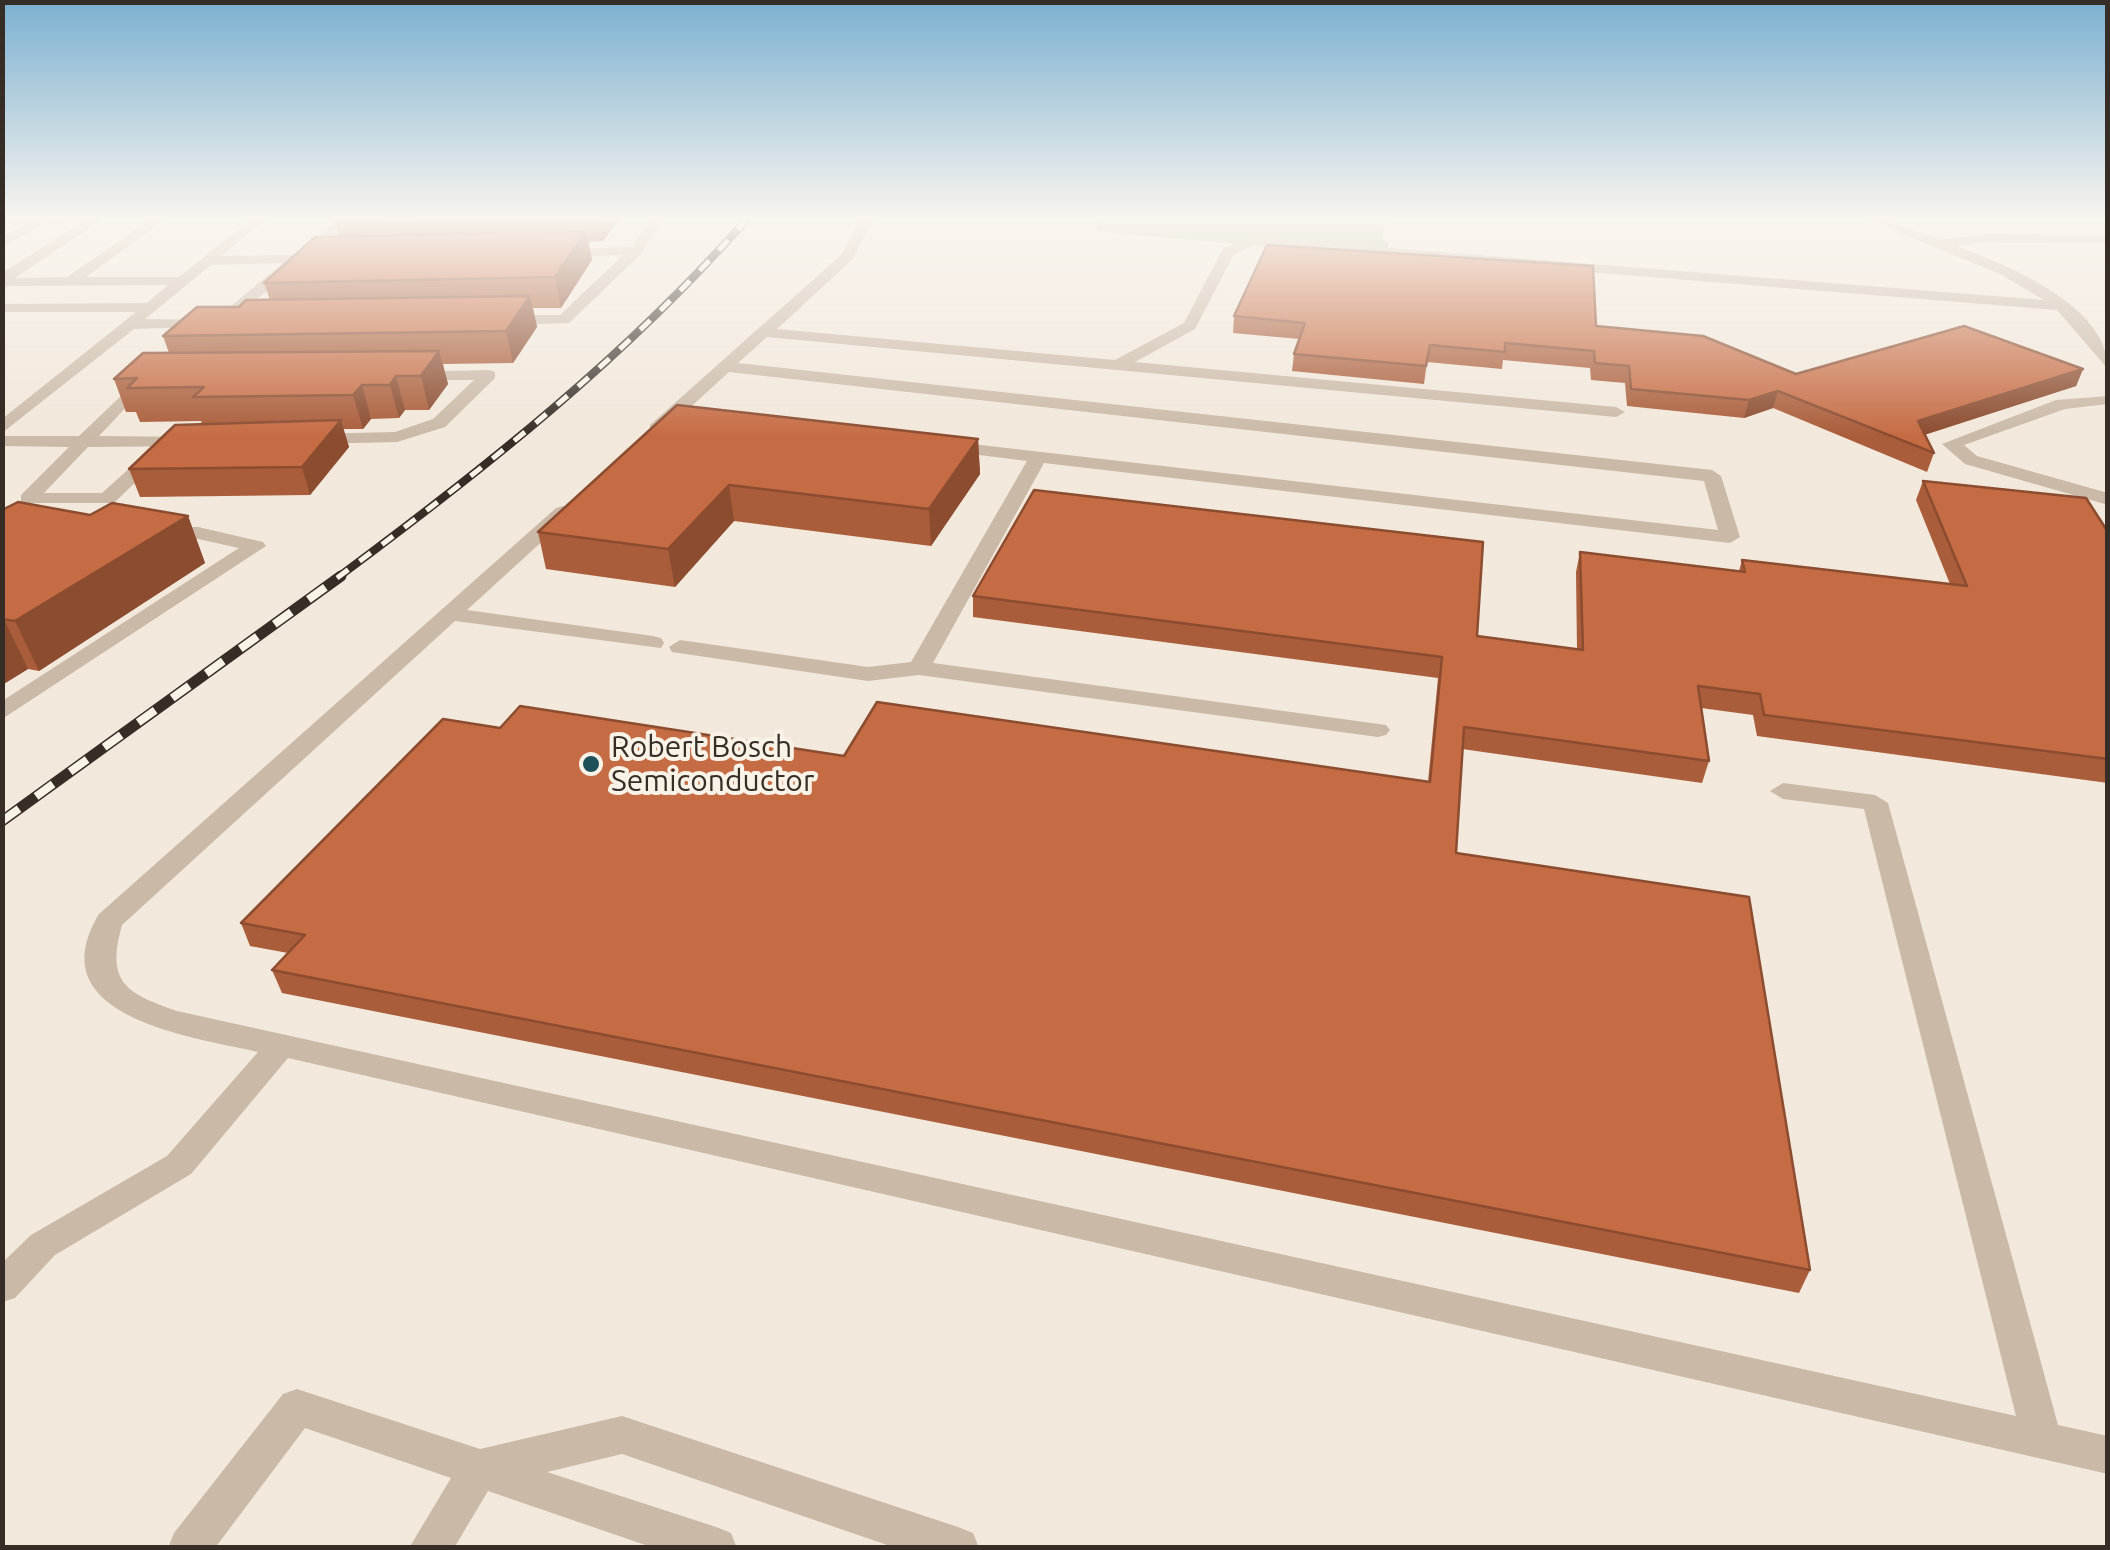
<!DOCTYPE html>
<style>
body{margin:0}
#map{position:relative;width:2110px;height:1550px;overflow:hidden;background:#f2e8db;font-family:Ubuntu,sans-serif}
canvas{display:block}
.frame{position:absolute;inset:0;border:5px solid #362d27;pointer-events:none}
</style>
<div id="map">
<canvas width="2110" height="1550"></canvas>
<div class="frame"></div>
</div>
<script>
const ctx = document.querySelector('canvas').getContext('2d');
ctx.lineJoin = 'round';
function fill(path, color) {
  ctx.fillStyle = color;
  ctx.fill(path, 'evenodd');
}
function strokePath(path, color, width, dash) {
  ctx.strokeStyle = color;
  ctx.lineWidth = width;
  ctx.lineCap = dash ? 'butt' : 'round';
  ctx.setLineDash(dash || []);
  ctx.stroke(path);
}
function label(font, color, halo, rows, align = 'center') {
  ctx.font = font + ' Ubuntu,sans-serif';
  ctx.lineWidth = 8;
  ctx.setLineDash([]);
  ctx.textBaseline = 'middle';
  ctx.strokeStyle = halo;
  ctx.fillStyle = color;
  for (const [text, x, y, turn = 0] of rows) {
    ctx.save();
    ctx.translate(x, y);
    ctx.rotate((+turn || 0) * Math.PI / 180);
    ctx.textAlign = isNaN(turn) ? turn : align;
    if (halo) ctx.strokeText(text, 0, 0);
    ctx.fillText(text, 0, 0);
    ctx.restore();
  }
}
const green = new Path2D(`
 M 1103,219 L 1385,219 L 1382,239 L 1389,243 L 1386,257 L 1094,231 Z`);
const minor = new Path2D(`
 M 2,219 L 103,219 L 15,278 L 67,277 L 151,219 L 166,219 L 86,277 L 179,277 L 252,219 L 266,219 L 221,256 L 294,255 L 339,219 L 353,219 L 312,254 L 327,255 L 327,261 L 301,263 L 224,326 L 134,329 L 2,433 L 2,419 L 136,312 L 2,312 L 2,304 L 147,303 L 168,285 L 2,286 L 2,273 L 82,222 L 45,223 L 2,247 L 2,237 L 27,223 L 2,223 ZM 283,263 L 214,320 L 145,319 L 211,265 Z
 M 651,219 L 664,219 L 641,254 L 569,323 L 503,325 L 495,320 L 503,315 L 560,315 L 623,255 L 556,257 L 551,256 L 551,250 L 632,247 Z
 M 860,219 L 873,219 L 853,259 L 777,329 L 1115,360 L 1184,323 L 1223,248 L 1254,237 L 2044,300 L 2000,274 L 1866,219 L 1883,219 L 1940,240 L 1986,234 L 2108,235 L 2108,243 L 1986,242 L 1956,246 C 2007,265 2108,305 2108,369 L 2057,310 L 1255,245 L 1234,254 L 1195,329 L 1135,362 L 1616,407 L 1625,412 L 1616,417 L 767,337 L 738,363 L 1712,470 L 1721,476 L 1740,537 L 1730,543 L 1044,463 L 933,663 L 1386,725 L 1390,730 L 1386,735 L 1378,737 L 919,675 L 868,681 L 672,652 L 669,647 L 680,640 L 868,667 L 911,662 L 1027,461 L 940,450 L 940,442 L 946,441 L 1718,530 L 1704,481 L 729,372 L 662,433 L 650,433 L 650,425 L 842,254 Z
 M 489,370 L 495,372 L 495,378 L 445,427 L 397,442 L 311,444 L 302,439 L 311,434 L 395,432 L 433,419 L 474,380 L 414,380 L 408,378 L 408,372 Z
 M 145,373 L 151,375 L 151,381 L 99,436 L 191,437 L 197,438 L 197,446 L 88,447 L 44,493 L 102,493 L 151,449 L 166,453 L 114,503 L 21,503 L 21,495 L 69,447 L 2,446 L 2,436 L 79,436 Z
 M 2108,396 L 2108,404 L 2065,409 L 1964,445 L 1977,456 L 2108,493 L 2108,505 L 1965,464 L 1942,444 L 2056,400 Z
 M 563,506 L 573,512 L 570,516 L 467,610 L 653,636 L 661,638 L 664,643 L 661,648 L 455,621 L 122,925 C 106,982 125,993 177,1011 L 2016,1416 L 1864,809 L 1783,799 L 1770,791 L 1783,783 L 1875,795 L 1888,803 L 2058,1425 L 2108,1436 L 2108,1474 L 288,1058 L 191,1174 L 55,1255 L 15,1298 L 2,1302 L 2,1263 L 31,1235 L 167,1156 L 258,1052 C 194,1037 36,1018 99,914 L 556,508 Z
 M 198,527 L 263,542 L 266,546 L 2,719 L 2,701 L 239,548 L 198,539 L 160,539 L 150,533 L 160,527 Z
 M 297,1389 L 480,1449 L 622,1416 L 958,1527 L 973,1533 L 979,1548 L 896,1548 L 622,1454 L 547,1472 L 716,1527 L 731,1533 L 737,1548 L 654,1548 L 488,1491 L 454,1548 L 409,1548 L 451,1478 L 305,1428 L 215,1548 L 168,1548 L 174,1533 L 283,1394 Z`);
const railFar1 = new Path2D(`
 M 337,578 C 484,469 626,357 747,219`);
const rail = new Path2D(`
 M 2,821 L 341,576`);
const wall = new Path2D(`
 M 337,219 L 619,219 L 603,241 L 588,242 L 592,260 L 561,308 L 533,308 L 537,327 L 513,363 L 443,364 L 448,384 L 429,410 L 405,410 L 399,418 L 371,419 L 363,429 L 343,429 L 349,447 L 310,495 L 140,497 L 129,469 L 202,424 L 201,421 L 140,422 L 136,412 L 126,412 L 114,379 L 169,353 L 163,336 L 239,307 L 270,300 L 264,283 L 339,237 L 335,221 Z
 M 1234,316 L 1596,326 L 1796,374 L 2083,369 L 2076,386 L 1925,434 L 1934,453 L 1927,472 L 1773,408 L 1744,418 L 1627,406 L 1625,383 L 1591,380 L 1590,368 L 1503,360 L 1502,369 L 1427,362 L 1424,384 L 1292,371 L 1294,354 L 1299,339 L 1233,333 Z
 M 677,405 L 978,439 L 980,474 L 931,546 L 734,521 L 675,587 L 546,569 L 538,532 Z
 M 1923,481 L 2108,532 L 2108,783 L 1757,736 L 1753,715 L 1701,708 L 1709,761 L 1702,783 L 1462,749 L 1456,853 L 1810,1270 L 1799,1293 L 282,993 L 272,970 L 288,953 L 250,946 L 241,923 L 500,728 L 844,756 L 1428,782 L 1438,678 L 973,617 L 973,596 L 1477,636 L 1577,649 L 1576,572 L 1580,552 L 1739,571 L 1742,560 L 1950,584 L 1916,500 Z
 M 2,510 L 90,515 L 188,516 L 205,563 L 39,671 L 28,669 L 2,685 Z`);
const shadedWall = new Path2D(`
 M 599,219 L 619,219 L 603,241 Z
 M 586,231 L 592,260 L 561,308 L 555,277 Z
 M 530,296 L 537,327 L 513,363 L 506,331 Z
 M 439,351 L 448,384 L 429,410 L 421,376 Z
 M 2083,369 L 2076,386 L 1912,439 L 1918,421 Z
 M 396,376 L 405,410 L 399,418 L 390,385 Z
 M 362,385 L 371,419 L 363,429 L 353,395 Z
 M 1778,391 L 1773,408 L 1744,418 L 1749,400 Z
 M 341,420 L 349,447 L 310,495 L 302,467 Z
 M 978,439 L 980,474 L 931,546 L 929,509 Z
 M 729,485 L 734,521 L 675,587 L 668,549 Z
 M 188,516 L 205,563 L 39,671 L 15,621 Z
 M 2,619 L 4,619 L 28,669 L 2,685 Z`);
const building = new Path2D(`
 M 337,219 L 418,219 L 335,221 Z
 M 586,231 L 555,277 L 264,283 L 315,237 Z
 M 1267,245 L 1593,266 L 1596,326 L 1703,336 L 1796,374 L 1964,326 L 2083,369 L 1918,421 L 1934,453 L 1778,391 L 1749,400 L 1631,389 L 1629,366 L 1595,363 L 1594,351 L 1505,343 L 1505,352 L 1430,345 L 1426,366 L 1294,354 L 1305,323 L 1234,316 Z
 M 530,296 L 506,331 L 163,336 L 197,307 L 239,307 L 246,300 Z
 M 439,351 L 421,376 L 396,376 L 390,385 L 362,385 L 353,395 L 193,397 L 204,387 L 127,388 L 137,378 L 114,379 L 143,353 Z
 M 677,405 L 978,439 L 929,509 L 729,485 L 668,549 L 538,532 Z
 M 341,420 L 302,467 L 129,469 L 175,425 Z
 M 1923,481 L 2086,498 L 2108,532 L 2108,759 L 1764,715 L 1760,694 L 1698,686 L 1709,761 L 1464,727 L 1456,853 L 1749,897 L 1810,1270 L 272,970 L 305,935 L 241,923 L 443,719 L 500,728 L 520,706 L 844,756 L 877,702 L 1430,782 L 1442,657 L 973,596 L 1034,490 L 1483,542 L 1477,636 L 1583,650 L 1580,552 L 1745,572 L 1742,560 L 1967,586 Z
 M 18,502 L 90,515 L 112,503 L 188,516 L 15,621 L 2,619 L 2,510 Z`);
const markers = [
 [591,764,10,"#1d5058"]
];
const poiNames = [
 ["Robert Bosch",611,747],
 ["Semiconductor",611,781]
];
fill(green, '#b2c19b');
fill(minor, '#cab9a7');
strokePath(railFar1, '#362d27', 8);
strokePath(rail, '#362d27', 11);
strokePath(railFar1, '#f9f2e7', 5, [14]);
strokePath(rail, '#f9f2e7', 8, [21]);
fill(wall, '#aa5d3a');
fill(shadedWall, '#8b4c30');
fill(building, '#c66c44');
strokePath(building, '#8b4c30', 2.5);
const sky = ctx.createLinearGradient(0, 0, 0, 436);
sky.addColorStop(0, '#7bb0d1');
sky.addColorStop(0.5, '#f9f5ef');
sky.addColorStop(1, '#f9f5ef00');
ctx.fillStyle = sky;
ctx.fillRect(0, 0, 2110, 436);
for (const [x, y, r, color] of markers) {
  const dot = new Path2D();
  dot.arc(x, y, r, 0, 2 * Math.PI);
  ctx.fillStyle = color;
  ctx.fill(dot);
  strokePath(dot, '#f9f2e7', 4);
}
label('30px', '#362d27', '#f9f2e7', poiNames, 'left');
</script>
